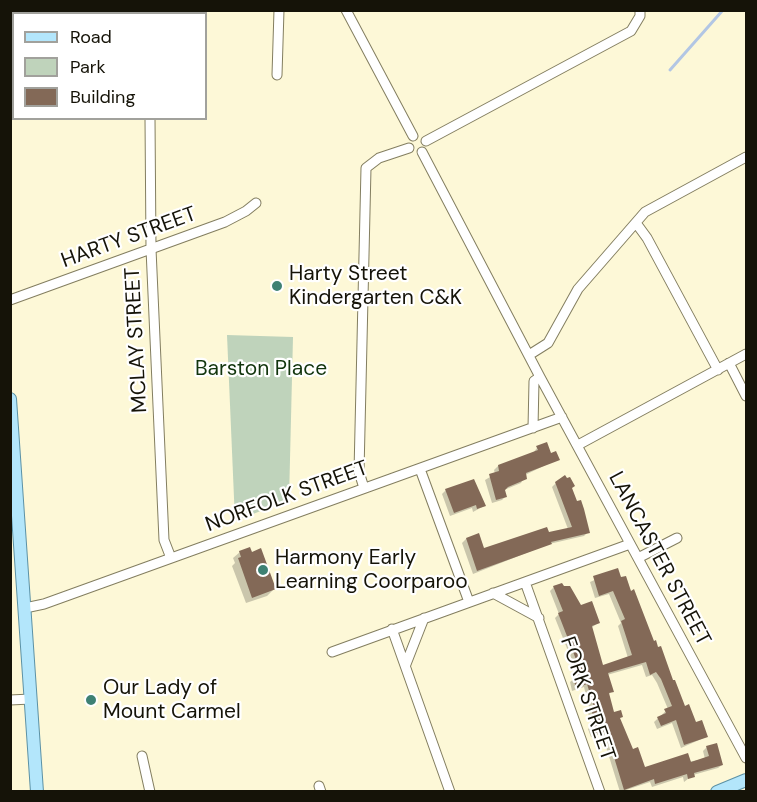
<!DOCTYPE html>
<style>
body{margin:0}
#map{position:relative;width:757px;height:802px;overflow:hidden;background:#fdf8d7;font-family:"DM Sans",sans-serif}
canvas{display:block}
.frame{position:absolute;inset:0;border:12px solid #151308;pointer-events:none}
.legend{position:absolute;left:12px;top:12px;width:195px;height:108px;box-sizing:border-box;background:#fff;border:2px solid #a1a19c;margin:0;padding:8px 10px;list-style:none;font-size:18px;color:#151308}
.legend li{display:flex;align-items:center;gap:12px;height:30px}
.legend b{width:30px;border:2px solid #a1a19c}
</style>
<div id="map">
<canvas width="757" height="802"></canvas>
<div class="frame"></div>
<ul class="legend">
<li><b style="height:8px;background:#b3e6fb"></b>Road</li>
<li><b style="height:16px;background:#bfd3bb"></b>Park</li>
<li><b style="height:16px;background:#836957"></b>Building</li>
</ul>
</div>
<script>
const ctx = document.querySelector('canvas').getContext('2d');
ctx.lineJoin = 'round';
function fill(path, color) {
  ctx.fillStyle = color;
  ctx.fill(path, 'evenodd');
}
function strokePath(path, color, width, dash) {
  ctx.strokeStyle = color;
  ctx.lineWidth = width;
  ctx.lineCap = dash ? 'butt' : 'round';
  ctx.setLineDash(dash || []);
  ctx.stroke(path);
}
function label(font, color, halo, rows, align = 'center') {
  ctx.font = font + ' "DM Sans",sans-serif';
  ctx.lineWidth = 4.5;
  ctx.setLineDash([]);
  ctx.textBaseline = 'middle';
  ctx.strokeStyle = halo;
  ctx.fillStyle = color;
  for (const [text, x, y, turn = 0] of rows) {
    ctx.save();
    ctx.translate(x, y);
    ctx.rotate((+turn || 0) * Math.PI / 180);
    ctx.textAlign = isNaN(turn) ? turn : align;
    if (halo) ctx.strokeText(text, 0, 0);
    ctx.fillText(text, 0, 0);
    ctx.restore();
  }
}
const green = new Path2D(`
 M 227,335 L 293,337 L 289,500 L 235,521 Z`);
const shadow = new Path2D(`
 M 546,444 L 550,455 L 558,459 L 525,475 L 521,483 L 504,490 L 506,496 L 502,500 L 492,503 L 485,480 L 495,474 L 494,470 L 498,466 L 533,453 L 537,448 Z
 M 556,483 L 576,503 L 588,532 L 584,536 L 549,544 L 473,574 L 462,543 L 466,539 L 478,535 L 483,550 L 568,529 L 552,487 Z
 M 446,490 L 484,506 L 473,512 L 472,508 L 450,516 L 442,494 Z
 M 240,552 L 274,589 L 267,596 L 246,603 L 232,566 L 235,563 L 233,558 Z
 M 617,570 L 684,708 L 706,737 L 681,748 L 672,723 L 657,729 L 654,722 L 668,709 L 657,683 L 652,675 L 646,677 L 642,665 L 607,675 L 612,691 L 608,695 L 613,713 L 632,751 L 644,769 L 705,759 L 703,751 L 707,747 L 722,765 L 718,768 L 693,775 L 684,782 L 683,777 L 652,787 L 650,782 L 620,792 L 602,734 L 591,737 L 588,729 L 592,726 L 588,713 L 590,711 L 584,687 L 572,691 L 570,682 L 576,677 L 574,666 L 555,618 L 559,614 L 550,591 L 554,587 L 598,623 L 591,628 L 602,667 L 628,658 L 618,626 L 621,623 L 609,594 L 595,598 L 590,582 Z`);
const stream = new Path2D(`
 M 670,70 L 723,10`);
const building = new Path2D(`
 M 547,442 L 551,453 L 556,451 L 560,460 L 526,473 L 527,479 L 508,487 L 505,490 L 507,497 L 496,500 L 489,474 L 499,471 L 498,465 L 538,450 L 536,446 Z
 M 565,475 L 567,478 L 570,477 L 575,486 L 572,488 L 577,501 L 581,500 L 584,509 L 590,533 L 551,542 L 552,544 L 477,571 L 466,538 L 479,533 L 484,548 L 547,527 L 549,532 L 572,527 L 555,482 Z
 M 474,479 L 486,506 L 477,509 L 476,505 L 454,513 L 445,489 Z
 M 250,547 L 252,552 L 261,548 L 276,589 L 252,598 L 238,558 L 241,557 L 239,551 Z
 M 618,568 L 621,577 L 626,576 L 631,591 L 634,589 L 654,641 L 656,640 L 658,647 L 661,646 L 673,680 L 675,680 L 685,706 L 689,704 L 696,722 L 702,720 L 708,737 L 684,745 L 676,720 L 661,726 L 657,717 L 666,713 L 664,709 L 672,706 L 661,679 L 656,672 L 650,675 L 646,662 L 608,673 L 614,692 L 609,693 L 614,712 L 621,710 L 623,717 L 620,718 L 633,749 L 638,747 L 645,767 L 688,753 L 691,762 L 709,756 L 706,746 L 717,743 L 723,765 L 694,773 L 695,777 L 688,779 L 687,774 L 655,784 L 654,779 L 624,790 L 606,731 L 594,734 L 591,724 L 595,723 L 591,708 L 594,707 L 587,684 L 576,688 L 573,677 L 579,675 L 577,662 L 558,613 L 563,611 L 553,586 L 562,583 L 564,586 L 570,586 L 581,605 L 592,601 L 600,623 L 592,626 L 603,665 L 632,655 L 621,621 L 625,619 L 613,591 L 599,596 L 593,576 Z`);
const minor = new Path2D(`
 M 138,10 L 139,14
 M 346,10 L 413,136
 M 277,75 L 279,10
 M 150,118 L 151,249 L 164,540 L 171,558
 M 426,141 L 631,31 L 640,16 L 640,10
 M 422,152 L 540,377 L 746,758
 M 636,223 L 647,238 L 718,370
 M 10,300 L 225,222 L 246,211 L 256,203
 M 529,355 L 548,343 L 578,289 L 645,212 L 746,157
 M 729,363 L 746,396
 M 533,428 L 534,381 L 540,377
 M 578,445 L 746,354
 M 420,469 L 469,602
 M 364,488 L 359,472 L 366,168 L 379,158 L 409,148
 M 638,558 L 677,538
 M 525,582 L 600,792
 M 493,593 L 539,618
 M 25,608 L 44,604 L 562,417
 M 392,629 L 450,792
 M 332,652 L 630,544
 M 406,664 L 424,618
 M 10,700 L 31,699
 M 142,756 L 150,792
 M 319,786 L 321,792`);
const major = new Path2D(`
 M 10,399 L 37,792
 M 717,792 L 746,780`);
const markers = [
 [277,286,6,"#3e8173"],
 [263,570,6,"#3e8173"],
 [91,700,6,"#3e8173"]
];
const streetNames = [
 ["HARTY STREET",129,238,-20],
 ["MCLAY STREET",137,340,-93],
 ["NORFOLK STREET",287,497,-20],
 ["LANCASTER STREET",659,559,62],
 ["FORK STREET",587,699,71]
];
const poiNames = [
 ["Harty Street",289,274],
 ["Kindergarten C&K",289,298],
 ["Harmony Early",275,558],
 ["Learning Coorparoo",275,582],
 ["Our Lady of",103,688],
 ["Mount Carmel",103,712]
];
const parkNames = [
 ["Barston Place",261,369]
];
fill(green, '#bfd3bb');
fill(shadow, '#0003');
strokePath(stream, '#b2c6e4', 3);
fill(building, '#836957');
strokePath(minor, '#837e60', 11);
strokePath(major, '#5b91a5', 14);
strokePath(minor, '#fff', 9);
strokePath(major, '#b3e6fb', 12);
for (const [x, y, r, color] of markers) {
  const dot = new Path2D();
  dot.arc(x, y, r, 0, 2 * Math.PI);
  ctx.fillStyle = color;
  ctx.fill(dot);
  strokePath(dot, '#fff', 2);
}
label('21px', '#151308', '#fff', streetNames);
label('21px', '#151308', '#fff', poiNames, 'left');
label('21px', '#12350d', '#fff', parkNames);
</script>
